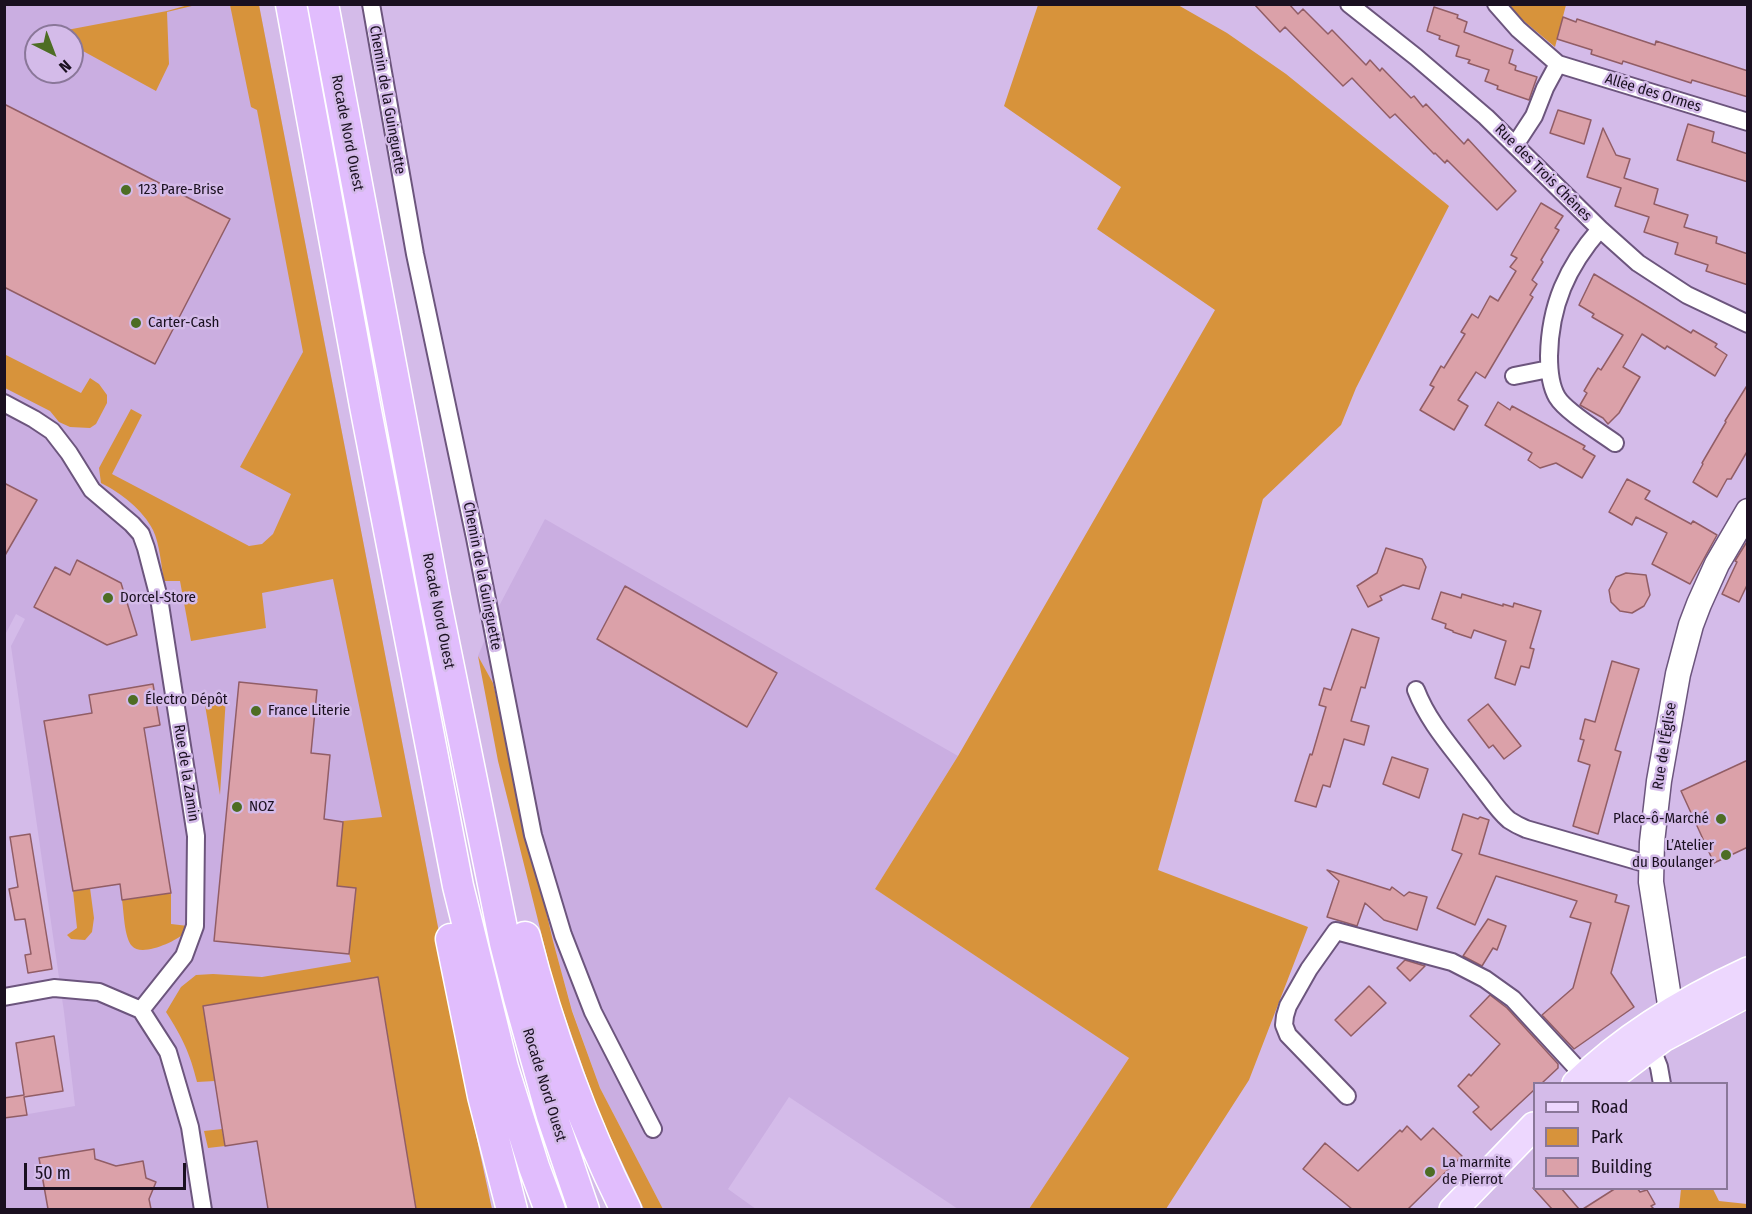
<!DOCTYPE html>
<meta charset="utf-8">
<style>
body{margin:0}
#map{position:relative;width:1752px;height:1214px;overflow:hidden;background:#d4bbe9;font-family:"Fira Sans Condensed",sans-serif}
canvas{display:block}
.frame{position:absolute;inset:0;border:6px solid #1a1020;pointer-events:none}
.legend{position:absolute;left:1533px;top:1082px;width:195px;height:108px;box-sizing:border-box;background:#d4bbe9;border:2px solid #8a7799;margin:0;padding:8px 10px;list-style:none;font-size:18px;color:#1a1020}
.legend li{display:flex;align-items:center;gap:12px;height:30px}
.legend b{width:30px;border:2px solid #8a7799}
.north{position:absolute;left:24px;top:24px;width:60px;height:60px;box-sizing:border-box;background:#d4bbe9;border:2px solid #8a7799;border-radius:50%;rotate:138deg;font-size:16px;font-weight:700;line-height:24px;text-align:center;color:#1a1020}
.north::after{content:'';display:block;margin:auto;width:21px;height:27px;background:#4d6d24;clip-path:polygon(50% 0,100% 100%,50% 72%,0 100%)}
.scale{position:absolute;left:24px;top:1163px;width:162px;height:27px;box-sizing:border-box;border:3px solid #1a1020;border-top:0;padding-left:8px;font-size:18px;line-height:21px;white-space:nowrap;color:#1a1020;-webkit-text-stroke:4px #d4bbe9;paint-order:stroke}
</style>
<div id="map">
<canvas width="1752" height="1214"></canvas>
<div class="frame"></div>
<ul class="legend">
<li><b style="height:8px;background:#edd7fe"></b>Road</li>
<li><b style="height:16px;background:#d7933b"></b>Park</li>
<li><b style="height:16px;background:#dba1a9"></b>Building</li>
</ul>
<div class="north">N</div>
<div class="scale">50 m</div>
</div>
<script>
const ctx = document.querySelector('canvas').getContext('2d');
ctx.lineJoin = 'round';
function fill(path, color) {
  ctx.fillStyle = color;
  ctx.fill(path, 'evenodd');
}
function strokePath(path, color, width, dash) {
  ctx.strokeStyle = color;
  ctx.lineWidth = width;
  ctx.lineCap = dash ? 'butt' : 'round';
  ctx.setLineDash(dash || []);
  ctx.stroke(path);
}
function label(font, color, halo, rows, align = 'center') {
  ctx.font = font + ' "Fira Sans Condensed",sans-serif';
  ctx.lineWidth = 5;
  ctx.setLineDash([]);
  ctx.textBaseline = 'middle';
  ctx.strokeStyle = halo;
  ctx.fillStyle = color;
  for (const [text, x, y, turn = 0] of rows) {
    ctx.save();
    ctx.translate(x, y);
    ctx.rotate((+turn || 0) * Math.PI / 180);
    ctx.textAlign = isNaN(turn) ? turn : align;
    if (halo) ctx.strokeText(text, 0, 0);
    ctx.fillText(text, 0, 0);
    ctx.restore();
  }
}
const built = new Path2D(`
 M 5,5 L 259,5 L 444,958 L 484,1209 L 5,1210 L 5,1118 L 75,1106 L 64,1012 L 11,646 L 25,619 L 16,614 L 6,633 L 5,632 ZM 36,36 L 72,36 L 72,72 L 36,72 Z
 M 545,519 L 958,756 L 875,889 L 1129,1058 L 1029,1209 L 958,1209 L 789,1097 L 728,1189 L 756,1209 L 663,1209 L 600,1088 L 572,1010 L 553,941 L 493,683 L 478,656 L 498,608 Z`);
const green = new Path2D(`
 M 1510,4 L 1566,5 L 1555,47 L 1507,7 Z
 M 188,5 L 196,5 L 167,12 L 169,64 L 156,91 L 72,45 L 72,36 L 56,36 L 51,33 L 167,11 Z
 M 230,5 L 259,5 L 444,958 L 460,1060 L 492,1209 L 416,1209 L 378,977 L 203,1006 L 215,1081 L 197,1082 C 190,1053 182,1037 166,1012 L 181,987 L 196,975 L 213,974 L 262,977 L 351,962 L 349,954 L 356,889 L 337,886 L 343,821 L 382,817 L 333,579 L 262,593 L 266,628 L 191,641 L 180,581 L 164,581 C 161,565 160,545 153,530 C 143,510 121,493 101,483 L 99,468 L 131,409 L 142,415 L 112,474 L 249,546 L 262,544 L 273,534 L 291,494 L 240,467 L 303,352 L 257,110 L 251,107 Z
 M 1038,5 L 1178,5 L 1227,33 L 1286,74 L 1449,206 L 1356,388 L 1341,425 L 1263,499 L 1158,870 L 1308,927 L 1249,1080 L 1166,1209 L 1029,1209 L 1129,1058 L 875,889 L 958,756 L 1215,310 L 1097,229 L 1121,187 L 1004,106 Z
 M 4,354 L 81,393 L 90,378 L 99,384 L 107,395 L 107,403 L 96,424 L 90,428 L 70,427 L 59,422 L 50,411 L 5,388 Z
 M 478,656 L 493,683 L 553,941 L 572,1011 L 600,1088 L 663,1209 L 644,1209 L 599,1113 L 555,988 L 498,761 Z
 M 226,696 L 220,795 L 204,699 Z
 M 90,888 L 94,918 L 92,932 L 85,940 L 71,939 L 67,935 L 77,928 L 73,891 Z
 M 171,893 L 171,924 L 188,926 C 187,927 184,933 183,934 C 175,942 141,957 132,946 C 124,937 124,912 122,900 Z
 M 222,1129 L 225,1146 L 208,1148 L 204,1131 Z
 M 1681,1189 L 1713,1189 L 1719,1201 L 1747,1204 L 1747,1209 L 1679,1209 Z`);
const building = new Path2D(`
 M 1254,4 L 1289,4 L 1298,14 L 1303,9 L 1328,34 L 1332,30 L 1366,65 L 1370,60 L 1380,71 L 1382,68 L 1411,98 L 1414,96 L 1423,107 L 1426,104 L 1464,144 L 1468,139 L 1516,191 L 1497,210 L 1447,160 L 1445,163 L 1435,153 L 1434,154 L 1395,114 L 1390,118 L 1352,78 L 1343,86 L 1285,27 L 1280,32 Z
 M 1434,7 L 1458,15 L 1457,18 L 1467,22 L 1464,32 L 1513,50 L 1509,63 L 1516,66 L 1515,70 L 1537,77 L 1529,100 L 1497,89 L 1498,86 L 1485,81 L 1489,70 L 1468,63 L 1470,60 L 1456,56 L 1459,46 L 1439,39 L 1440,36 L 1427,31 Z
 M 1563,17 L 1576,22 L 1577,19 L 1655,45 L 1656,41 L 1748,71 L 1748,97 L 1692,80 L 1691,83 L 1623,61 L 1622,64 L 1591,54 L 1592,50 L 1557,39 Z
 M 4,104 L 230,219 L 155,364 L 4,287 Z
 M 1558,110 L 1591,120 L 1584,144 L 1550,133 Z
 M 1688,124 L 1714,132 L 1712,142 L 1748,154 L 1748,182 L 1677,160 Z
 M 1603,128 L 1616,155 L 1630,159 L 1624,178 L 1658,189 L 1654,204 L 1688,215 L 1684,227 L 1717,237 L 1716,243 L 1748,254 L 1748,285 L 1706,271 L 1708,265 L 1675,254 L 1678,243 L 1644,232 L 1649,217 L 1615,206 L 1621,188 L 1587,177 Z
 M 1541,203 L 1563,216 L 1555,228 L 1559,230 L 1541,260 L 1543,262 L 1532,280 L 1537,284 L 1530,295 L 1533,297 L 1485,378 L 1476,372 L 1458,400 L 1468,406 L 1454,430 L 1420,410 L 1434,387 L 1430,385 L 1441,366 L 1444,368 L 1465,334 L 1461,332 L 1472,314 L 1478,318 L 1490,296 L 1498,301 L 1516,271 L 1510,267 L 1517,258 L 1511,255 Z
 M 1594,274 L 1691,333 L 1693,330 L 1717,344 L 1715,347 L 1727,355 L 1715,376 L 1667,346 L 1665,349 L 1642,334 L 1623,367 L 1640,377 L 1619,413 L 1608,424 L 1603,418 L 1580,405 L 1587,393 L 1584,391 L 1591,379 L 1598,368 L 1601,370 L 1623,335 L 1592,317 L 1594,314 L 1579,305 Z
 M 1748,384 L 1748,450 L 1731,479 L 1727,479 L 1717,497 L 1693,482 L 1703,464 L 1702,463 L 1726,422 L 1725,421 Z
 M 1498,402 L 1510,410 L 1512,406 L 1585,446 L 1583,449 L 1595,456 L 1582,478 L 1556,463 L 1540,468 L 1528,460 L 1532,453 L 1485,425 Z
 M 1627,479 L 1650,491 L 1645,499 L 1691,524 L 1693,521 L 1717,535 L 1690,584 L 1652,564 L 1667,533 L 1636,517 L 1632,525 L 1609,512 Z
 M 4,483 L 37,500 L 4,557 Z
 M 1748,540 L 1748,583 L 1739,602 L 1722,594 L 1737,562 L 1735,561 Z
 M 1386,548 L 1422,559 L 1426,567 L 1419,589 L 1403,585 L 1380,596 L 1382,600 L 1368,607 L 1357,586 L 1377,573 Z
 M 77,560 L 121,583 L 137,635 L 107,645 L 34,607 L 55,567 L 70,575 Z
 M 1626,573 L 1646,575 L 1650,595 L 1644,606 L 1632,613 L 1620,611 L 1611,602 L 1609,590 L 1616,577 Z
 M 625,586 L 777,673 L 747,727 L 597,639 Z
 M 1441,592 L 1461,598 L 1462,594 L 1503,606 L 1503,604 L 1513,607 L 1514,603 L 1541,611 L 1530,648 L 1534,649 L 1529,668 L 1521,666 L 1515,685 L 1495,678 L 1506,641 L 1474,630 L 1471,638 L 1453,632 L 1453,631 L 1445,628 L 1446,624 L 1432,619 Z
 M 1352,629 L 1379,638 L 1365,688 L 1361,687 L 1351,721 L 1369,726 L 1364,745 L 1344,739 L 1330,787 L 1323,785 L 1316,807 L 1295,801 L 1310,754 L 1312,755 L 1326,707 L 1319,705 L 1324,688 L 1331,690 Z
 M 1612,661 L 1639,669 L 1615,750 L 1621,752 L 1598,834 L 1573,826 L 1590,765 L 1578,761 L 1584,740 L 1580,739 L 1585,719 L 1595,722 Z
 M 239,682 L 317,690 L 311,753 L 330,755 L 324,819 L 343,822 L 337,886 L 356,888 L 349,954 L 214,941 Z
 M 153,684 L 160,725 L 144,728 L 171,893 L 122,900 L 120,884 L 73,891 L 44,721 L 92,713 L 89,695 Z
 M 1488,704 L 1521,746 L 1504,759 L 1493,745 L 1489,748 L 1468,720 Z
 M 1392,757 L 1428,769 L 1419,798 L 1383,784 Z
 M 1748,760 L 1748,847 L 1714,863 L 1681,791 Z
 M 1463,814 L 1478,819 L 1480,817 L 1489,820 L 1479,854 L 1617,895 L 1615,902 L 1629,906 L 1611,973 L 1634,1007 L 1574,1049 L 1542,1015 L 1573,988 L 1591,923 L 1570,917 L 1577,901 L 1496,876 L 1475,925 L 1437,908 L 1462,854 L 1452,850 Z
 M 30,834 L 52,969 L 28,973 L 25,955 L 31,954 L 25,919 L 15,920 L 9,889 L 18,887 L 10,837 Z
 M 1327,870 L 1390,890 L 1392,887 L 1404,896 L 1409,892 L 1427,897 L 1417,930 L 1384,920 L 1365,903 L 1357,926 L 1327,917 L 1339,881 Z
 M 1488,919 L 1506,926 L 1497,950 L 1493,948 L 1482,966 L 1463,956 Z
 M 1405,960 L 1425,966 L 1410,981 L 1397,968 Z
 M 378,977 L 416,1209 L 268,1209 L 257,1141 L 225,1146 L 203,1006 Z
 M 1369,986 L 1386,1003 L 1351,1036 L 1335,1020 Z
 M 1490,995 L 1507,1008 L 1558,1064 L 1558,1068 L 1542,1083 L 1534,1083 L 1534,1090 L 1491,1130 L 1473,1112 L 1479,1107 L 1458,1086 L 1469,1074 L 1471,1076 L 1500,1044 L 1470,1016 Z
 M 54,1036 L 63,1091 L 24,1097 L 27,1115 L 4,1118 L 4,1098 L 24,1095 L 16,1043 Z
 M 1407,1126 L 1421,1140 L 1433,1128 L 1462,1156 L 1408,1209 L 1352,1209 L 1303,1169 L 1325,1143 L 1358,1171 L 1400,1130 L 1402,1132 Z
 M 94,1149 L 95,1159 L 116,1166 L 143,1161 L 146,1178 L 156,1182 L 149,1199 L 151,1209 L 48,1209 L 39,1158 Z
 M 1533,1188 L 1561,1188 L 1579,1209 L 1552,1209 Z
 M 1616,1188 L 1637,1188 L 1640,1192 L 1647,1190 L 1655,1204 L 1651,1206 L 1654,1209 L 1583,1209 Z`);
const street = new Path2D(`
 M 371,4 L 415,254 L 475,538 L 533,835 L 563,935 L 593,1012 L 653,1129
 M 1349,4 L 1416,57 L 1486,117 L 1600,229 L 1638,263 L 1687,295 L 1748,324
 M 1496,4 L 1518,29 L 1558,64 L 1748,122
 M 1515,145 L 1534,116 L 1545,88 L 1558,64
 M 1600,229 C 1567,267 1550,305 1549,356 C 1549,369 1550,385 1557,397 C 1566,412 1600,432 1615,443
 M 1514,376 L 1549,369
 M 4,403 L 34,419 L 52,431 L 69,453 L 92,490 L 132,524 L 141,534 L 146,548 L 159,598 L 196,836 L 195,926 L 184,956 L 141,1010
 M 1416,690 C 1429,724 1455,751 1476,780 C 1487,793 1496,809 1509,820 C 1515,824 1519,826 1526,829 L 1651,865
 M 4,997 L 54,988 L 99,992 L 141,1010 L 168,1052 L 190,1127 L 203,1210
 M 1648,1039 L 1659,1067 L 1662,1084
 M 1347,1096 L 1288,1035 L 1284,1025 L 1285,1016 L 1288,1006 L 1309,969 L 1336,931 L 1452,962 L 1485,979 L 1513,999 L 1584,1076`);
const secondary = new Path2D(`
 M 1674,1030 L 1651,882 L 1652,842 L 1659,781 L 1678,674 L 1691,625 L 1699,604 L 1717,564 L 1748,511`);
const primary = new Path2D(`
 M 1576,1084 C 1626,1035 1685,1000 1748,971
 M 1602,1084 L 1663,1038 L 1748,993
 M 1453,1210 L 1534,1126`);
const highway = new Path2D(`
 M 291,4 L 365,406 L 458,886 L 503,1068 L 534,1167 L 550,1210
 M 323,4 L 435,598 L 505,943 L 519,998 L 552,1116 L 584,1210
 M 525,937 C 549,1031 583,1123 626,1210
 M 451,939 L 483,1096 L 512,1210`);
const markers = [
 [126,190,6,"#4d6d24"],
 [136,323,6,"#4d6d24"],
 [108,598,6,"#4d6d24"],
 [133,700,6,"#4d6d24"],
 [256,711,6,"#4d6d24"],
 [237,807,6,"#4d6d24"],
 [1721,819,6,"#4d6d24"],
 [1726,855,6,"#4d6d24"],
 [1430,1172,6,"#4d6d24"]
];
const streetNames = [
 ["Allée des Ormes",1653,93,17],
 ["Chemin de la Guinguette",387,100,80],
 ["Rocade Nord Ouest",347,133,79],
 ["Rue des Trois Chênes",1543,173,45],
 ["Chemin de la Guinguette",482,576,79],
 ["Rocade Nord Ouest",438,611,79],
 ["Rue de l'Église",1665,746,-81],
 ["Rue de la Zamin",186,773,81],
 ["Rocade Nord Ouest",544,1085,73]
];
const poiNames = [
 ["123 Pare-Brise",138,190],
 ["Carter-Cash",148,323],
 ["Dorcel-Store",120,598],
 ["Électro Dépôt",145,700],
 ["France Literie",268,711],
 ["NOZ",249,807],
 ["Place-ô-Marché",1709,819,"right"],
 ["L’Atelier",1714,846,"right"],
 ["du Boulanger",1714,863,"right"],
 ["La marmite",1442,1163],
 ["de Pierrot",1442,1180]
];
fill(built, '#caaee1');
fill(green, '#d7933b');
fill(building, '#dba1a9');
strokePath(building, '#915d65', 1.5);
strokePath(street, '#6c557d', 20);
strokePath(secondary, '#6c557d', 27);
strokePath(primary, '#fff', 30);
strokePath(highway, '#fff', 33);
strokePath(street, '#fff', 16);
strokePath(secondary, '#fff', 24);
strokePath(primary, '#edd7fe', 27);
strokePath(highway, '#e1bdfd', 30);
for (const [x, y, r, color] of markers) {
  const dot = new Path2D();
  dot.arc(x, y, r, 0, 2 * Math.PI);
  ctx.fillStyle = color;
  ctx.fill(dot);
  strokePath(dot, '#d4bbe9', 2);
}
label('15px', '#1a1020', '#d4bbe9', streetNames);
label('15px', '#1a1020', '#d4bbe9', poiNames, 'left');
</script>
